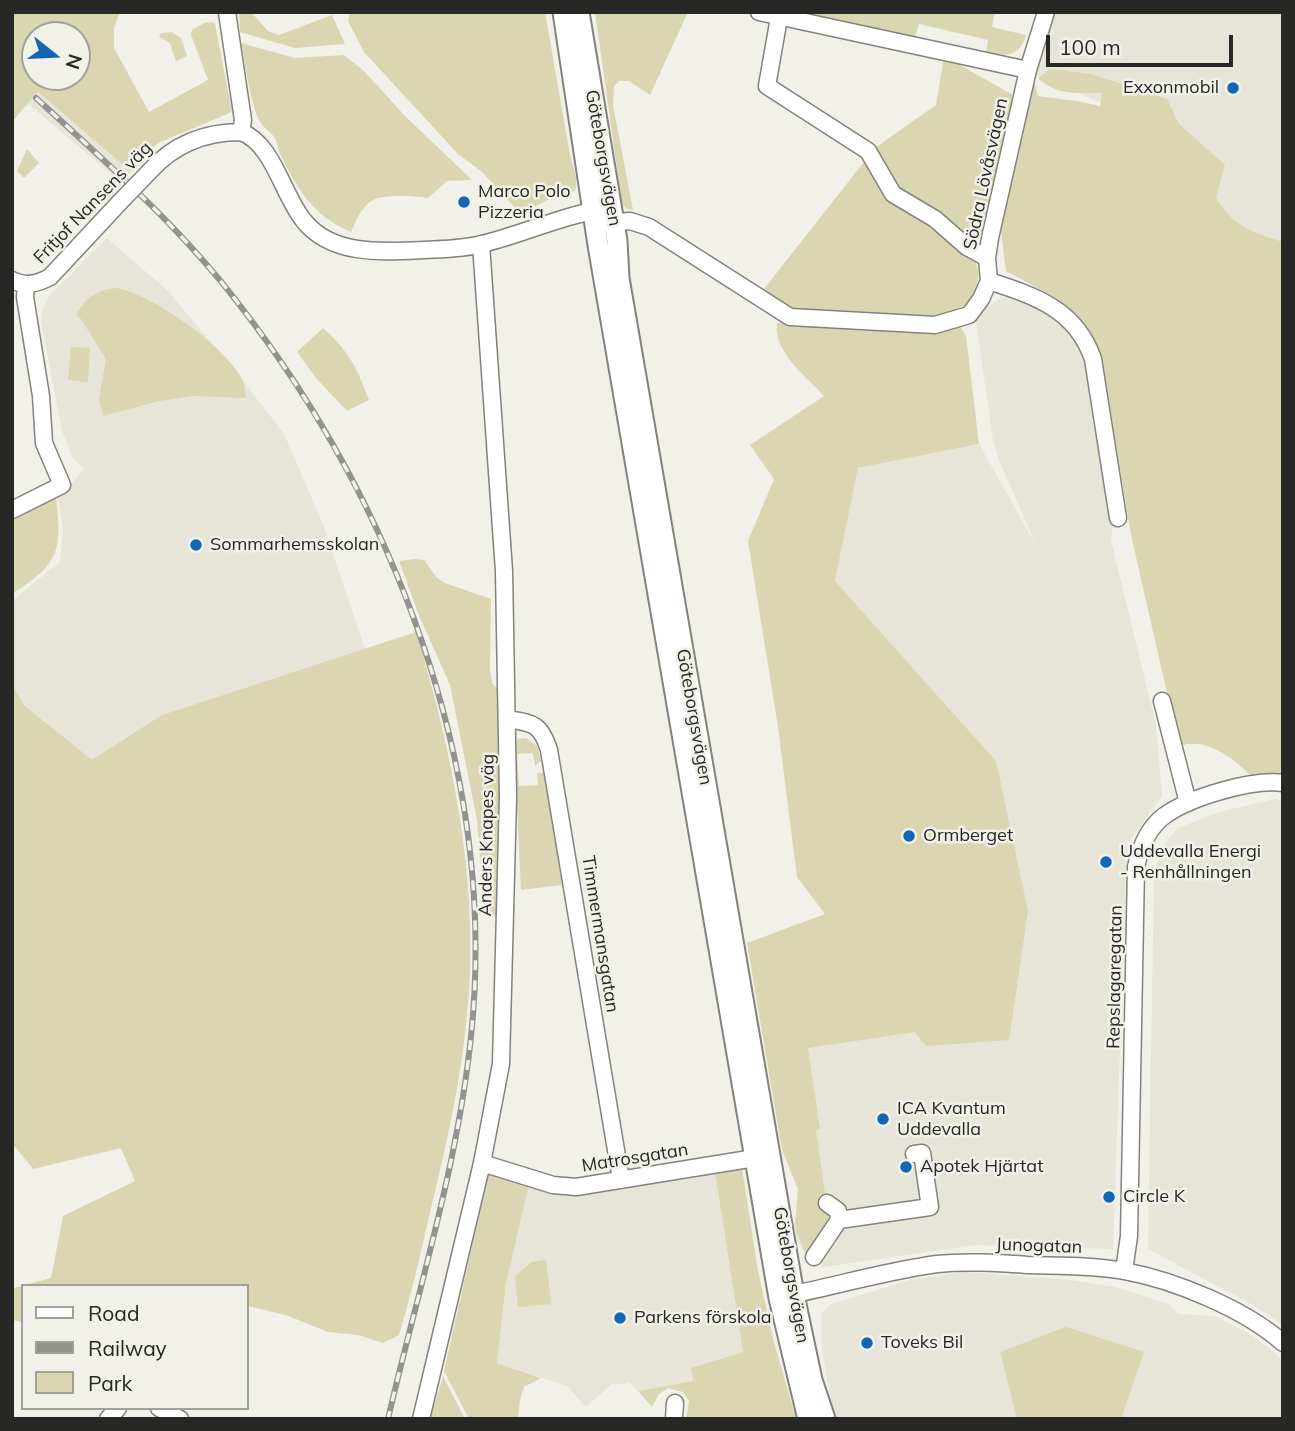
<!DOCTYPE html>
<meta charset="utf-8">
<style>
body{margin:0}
#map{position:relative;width:1295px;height:1431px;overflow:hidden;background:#f1f1ea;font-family:Mulish,sans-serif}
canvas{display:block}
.frame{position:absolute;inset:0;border:14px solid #272725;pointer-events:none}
.legend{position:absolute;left:21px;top:1284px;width:228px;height:126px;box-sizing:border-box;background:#f1f1ea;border:2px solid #a0a09b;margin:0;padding:9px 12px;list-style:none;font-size:21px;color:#272725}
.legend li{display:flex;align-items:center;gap:14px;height:35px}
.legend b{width:35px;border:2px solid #a0a09b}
.north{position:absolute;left:21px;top:21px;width:70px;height:70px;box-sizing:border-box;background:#f1f1ea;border:2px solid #a0a09b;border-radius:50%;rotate:108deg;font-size:19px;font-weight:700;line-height:28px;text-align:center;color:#272725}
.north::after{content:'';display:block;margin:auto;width:24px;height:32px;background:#1266b4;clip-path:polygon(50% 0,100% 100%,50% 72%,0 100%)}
.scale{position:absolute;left:1046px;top:35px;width:187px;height:32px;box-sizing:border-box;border:4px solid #272725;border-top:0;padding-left:9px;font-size:21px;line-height:24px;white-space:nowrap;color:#272725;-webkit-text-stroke:5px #f1f1ea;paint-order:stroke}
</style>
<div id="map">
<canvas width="1295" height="1431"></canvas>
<div class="frame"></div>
<ul class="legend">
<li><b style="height:9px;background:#fff"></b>Road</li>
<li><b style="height:9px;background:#92928e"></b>Railway</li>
<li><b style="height:19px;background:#dad6b1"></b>Park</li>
</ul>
<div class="north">N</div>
<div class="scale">100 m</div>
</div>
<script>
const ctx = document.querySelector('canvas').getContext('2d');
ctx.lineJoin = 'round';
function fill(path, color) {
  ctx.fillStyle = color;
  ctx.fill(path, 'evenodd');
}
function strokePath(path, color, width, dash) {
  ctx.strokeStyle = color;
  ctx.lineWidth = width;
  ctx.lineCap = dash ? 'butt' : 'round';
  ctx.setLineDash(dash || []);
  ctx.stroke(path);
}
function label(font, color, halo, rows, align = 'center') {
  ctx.font = font + ' Mulish,sans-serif';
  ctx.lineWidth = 5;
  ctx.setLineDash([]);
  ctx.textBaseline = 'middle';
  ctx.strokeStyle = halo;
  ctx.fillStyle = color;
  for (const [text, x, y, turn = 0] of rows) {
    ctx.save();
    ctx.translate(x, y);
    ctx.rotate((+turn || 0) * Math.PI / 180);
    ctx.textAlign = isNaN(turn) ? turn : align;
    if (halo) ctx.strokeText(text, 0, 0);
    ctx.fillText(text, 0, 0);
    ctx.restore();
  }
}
const built = new Path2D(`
 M 1056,12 L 1283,12 L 1283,242 L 1246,230 L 1228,216 L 1216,198 L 1225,165 L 1102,103 L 1034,74 Z
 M 38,92 L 131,172 L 121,182 L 28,104 Z
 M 107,238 L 167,290 L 241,378 L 284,434 L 324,527 L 365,649 L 162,715 L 237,835 L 91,760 L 12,694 L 12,601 L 60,562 L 63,528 L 58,499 L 84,469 L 73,458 L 62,431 L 41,321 L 43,308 L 50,295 Z
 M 1003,297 L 1050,311 L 1067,327 L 1081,350 L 1090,381 L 1092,420 L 1113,521 L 1111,540 L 1156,725 L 1162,796 L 1127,844 L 1113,1249 L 976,1245 L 823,1267 L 803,1251 L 797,1240 L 794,1224 L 801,1200 L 800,1184 L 766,1033 L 996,761 L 835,581 L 858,468 L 979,444 L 1036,545 L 999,460 L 993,440 L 975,315 Z
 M 1275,799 L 1283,801 L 1283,1325 L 1251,1304 L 1148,1249 L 1154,871 L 1168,839 L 1178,828 L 1219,812 Z
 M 715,1172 L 743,1352 L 692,1368 L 693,1381 L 638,1391 L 629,1382 L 626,1384 L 612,1384 L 586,1407 L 567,1386 L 497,1363 L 506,1284 L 529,1184 L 573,1192 L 595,1192 Z
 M 965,1272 L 1070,1280 L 1115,1287 L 1169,1304 L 1178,1314 L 1215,1316 L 1253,1336 L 1283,1360 L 1283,1419 L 1121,1419 L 1144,1352 L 1000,1352 L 1017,1419 L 834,1419 L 822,1348 L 821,1314 L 831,1304 L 910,1280 Z`);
const green = new Path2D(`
 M 12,12 L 120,12 L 114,28 L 114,48 L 149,112 L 208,80 L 191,35 L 192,30 L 204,23 L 213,22 L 215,24 L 232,112 L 158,143 L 131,172 L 38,92 L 12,122 ZM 35,35 L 77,35 L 77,77 L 35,77 Z
 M 239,12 L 251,12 L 268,31 L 279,35 L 332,15 L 345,44 L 295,48 L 240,32 Z
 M 350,12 L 545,12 L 570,155 C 573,167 579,180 575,191 L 557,195 L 521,214 L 482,172 L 458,154 L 364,52 L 348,21 Z
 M 595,12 L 688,12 L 650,95 L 629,81 L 619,81 L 614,86 L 613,105 L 633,210 L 627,209 L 622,204 Z
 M 794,12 L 995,12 L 992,27 L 1026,35 C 1020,57 1005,57 986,52 L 988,40 L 919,24 L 915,37 Z
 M 172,32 L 181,38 L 187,56 L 176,61 L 170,43 L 159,37 L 161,33 Z
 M 241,43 L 295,58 L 344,55 L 364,71 L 405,116 L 472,180 L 447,181 L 428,198 C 416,196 383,194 373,200 C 361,207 356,221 351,232 C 312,215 298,190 280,154 C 278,149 277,143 275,138 C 271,132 264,128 260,122 C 251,106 245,63 241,43 Z
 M 944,56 L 1013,95 L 983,235 L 966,241 L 898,194 L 872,150 L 936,105 Z
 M 1050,69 L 1091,74 L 1167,99 L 1179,124 L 1225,165 L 1216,198 C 1235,228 1250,231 1283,242 L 1283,775 L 1250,775 C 1233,758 1208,739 1183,745 L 1167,693 L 1131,535 L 1104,370 L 1093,341 L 1075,315 L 1056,298 L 1006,271 L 1001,232 L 1032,73 L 1038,96 L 1077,101 L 1100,106 L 1102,93 C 1079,93 1056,96 1038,78 Z
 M 27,149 L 39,163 L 24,178 L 17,171 Z
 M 867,158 L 933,224 L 975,259 L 979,274 L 975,294 L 964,305 L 937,319 L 792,313 L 760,294 Z
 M 118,288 C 155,297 221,343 241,377 C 244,383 245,391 246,398 L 193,396 L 159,401 L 103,416 L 99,399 L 106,359 L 81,319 L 76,315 C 86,297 98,289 118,288 Z
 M 777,323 L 936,331 L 960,326 L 966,336 L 979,444 L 858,468 L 835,581 L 996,761 L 1028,911 L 1009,1040 L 926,1046 L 915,1032 L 808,1048 L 820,1129 L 816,1130 L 829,1222 L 809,1253 L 804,1250 L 795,1227 L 798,1189 L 782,1150 L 747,943 L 825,914 L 797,877 L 778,727 L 748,541 L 774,479 L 750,445 L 824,396 C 806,376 773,352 777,323 Z
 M 323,328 C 349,351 357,368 369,400 L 347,411 L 316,378 L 297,352 Z
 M 71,347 L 90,348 L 88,382 L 68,380 Z
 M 56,497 C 62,552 60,563 12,594 L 12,521 Z
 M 415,559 L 424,560 L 437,578 L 445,583 L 491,599 L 490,669 L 492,683 L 501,693 L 499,916 L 486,917 L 484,908 L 477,820 L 450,685 L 418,613 L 399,561 Z
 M 416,632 C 449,740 474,858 470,971 C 467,1055 449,1135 429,1217 C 420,1256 411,1296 399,1335 L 383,1343 L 358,1335 L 328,1332 L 286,1315 L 247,1306 L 247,1286 L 23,1286 L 23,1322 L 12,1320 L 12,1291 L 14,1288 L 51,1278 L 63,1216 L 135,1181 L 121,1148 L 33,1169 L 12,1143 L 12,685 L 24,705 L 92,760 L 162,715 Z
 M 526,738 L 537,746 L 541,761 L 535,766 L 533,753 L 517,754 L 519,786 L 538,785 L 537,773 L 544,773 L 562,885 L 521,890 L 514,746 L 518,739 Z
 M 742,1168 L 758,1271 L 774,1342 L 796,1419 L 686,1419 L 689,1401 L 683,1392 L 668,1388 L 659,1394 L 652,1407 L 638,1391 L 693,1381 L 691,1368 L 743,1352 L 715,1172 Z
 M 489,1172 L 529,1184 L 506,1284 L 497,1363 L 541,1378 L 524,1387 L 520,1400 L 518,1419 L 469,1419 L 444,1371 Z
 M 546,1260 L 551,1304 L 518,1307 L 515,1276 L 532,1262 Z
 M 1066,1327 L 1144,1352 L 1121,1419 L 1017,1419 L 1000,1352 Z
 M 443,1376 L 465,1419 L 430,1419 Z`);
const minor = new Path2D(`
 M 227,12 L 243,120 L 241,132 C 273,143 283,196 304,221 C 332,256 383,252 424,250 C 443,249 463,249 482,244 C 524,234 562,215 605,209
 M 759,12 L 1028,70
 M 780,12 L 767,86 L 868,151 L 893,194 L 935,219 L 967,247 L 987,258
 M 150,171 C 174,144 206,132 241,132
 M 605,223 L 630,221 L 649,227 L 790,317 L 935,325 L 969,315 L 981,299 L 989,281 L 987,258 L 990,238 L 1028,70 L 1046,12
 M 12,280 C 25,287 37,284 50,277 L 120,202
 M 989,281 C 1035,296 1076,309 1093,359 L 1118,518
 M 12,510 L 62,485 L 44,443 L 41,396 L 25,297 L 26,285
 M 1162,701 L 1188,803
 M 508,719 C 533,723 541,724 549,750 L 621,1180
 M 482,1163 L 553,1185 L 576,1187 L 755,1158
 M 827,1203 L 838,1211 L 839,1220
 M 814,1257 L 839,1220 L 930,1207 L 922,1153 L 914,1154
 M 1124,1271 L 1129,1236 L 1136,867 C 1140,848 1148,828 1164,816 C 1190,797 1252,779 1283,783
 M 785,1296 C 835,1286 886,1271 937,1264 C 967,1261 997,1263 1028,1265 C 1059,1266 1092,1265 1124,1271 C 1174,1280 1245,1309 1283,1343
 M 159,1408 L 180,1419
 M 108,1419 L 118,1408
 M 421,1419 L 482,1163 L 501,1064 L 508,797 L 504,571 L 481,244
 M 674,1419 L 675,1403`);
const major = new Path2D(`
 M 563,12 L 598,245 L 779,1298 L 808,1419
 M 579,12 L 617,241 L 619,278 L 794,1295 L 812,1380 L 825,1419`);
const rail = new Path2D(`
 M 36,98 C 107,163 179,226 238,303 C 392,501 493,761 473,1015 C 462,1153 419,1285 388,1419`);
const minorBridge = new Path2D(`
 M 120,202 L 150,171`);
const markers = [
 [1233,88,7,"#1266b4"],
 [464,202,7,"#1266b4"],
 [196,545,7,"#1266b4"],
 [909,836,7,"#1266b4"],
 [1106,862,7,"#1266b4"],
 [883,1119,7,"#1266b4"],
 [906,1167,7,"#1266b4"],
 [1109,1197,7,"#1266b4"],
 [620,1318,7,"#1266b4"],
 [867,1343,7,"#1266b4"]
];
const poiNames = [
 ["Exxonmobil",1219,88,"right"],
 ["Marco Polo",478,192],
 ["Pizzeria",478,213],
 ["Sommarhemsskolan",210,545],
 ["Ormberget",923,836],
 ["Uddevalla Energi",1120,852],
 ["- Renhållningen",1120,873],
 ["ICA Kvantum",897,1109],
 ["Uddevalla",897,1130],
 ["Apotek Hjärtat",920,1167],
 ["Circle K",1123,1197],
 ["Parkens förskola",634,1318],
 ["Toveks Bil",881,1343]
];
const streetNames = [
 ["Göteborgsvägen",603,158,80],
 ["Södra Lövåsvägen",986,174,-78],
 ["Fritjof Nansens väg",93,203,-46],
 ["Göteborgsvägen",694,717,80],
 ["Anders Knapes väg",487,835,-89],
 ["Timmermansgatan",600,934,81],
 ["Repslagaregatan",1115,977,-89],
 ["Matrosgatan",635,1158,-9],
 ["Junogatan",1039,1246,2],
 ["Göteborgsvägen",791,1275,80]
];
fill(built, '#e6e5d7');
fill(green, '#dad6b1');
strokePath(minor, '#83827d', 19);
strokePath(major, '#83827d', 23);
strokePath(minor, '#fff', 16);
strokePath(major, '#fff', 19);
strokePath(rail, '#92928e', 6);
strokePath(rail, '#f1f1ea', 3.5, [10]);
strokePath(minorBridge, '#83827d', 19, []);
strokePath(minorBridge, '#fff', 16);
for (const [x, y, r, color] of markers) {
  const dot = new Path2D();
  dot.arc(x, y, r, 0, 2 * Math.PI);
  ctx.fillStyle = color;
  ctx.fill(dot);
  strokePath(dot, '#f1f1ea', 2.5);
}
label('18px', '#272725', '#f1f1ea', poiNames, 'left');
label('18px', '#272725', '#f1f1ea', streetNames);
</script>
